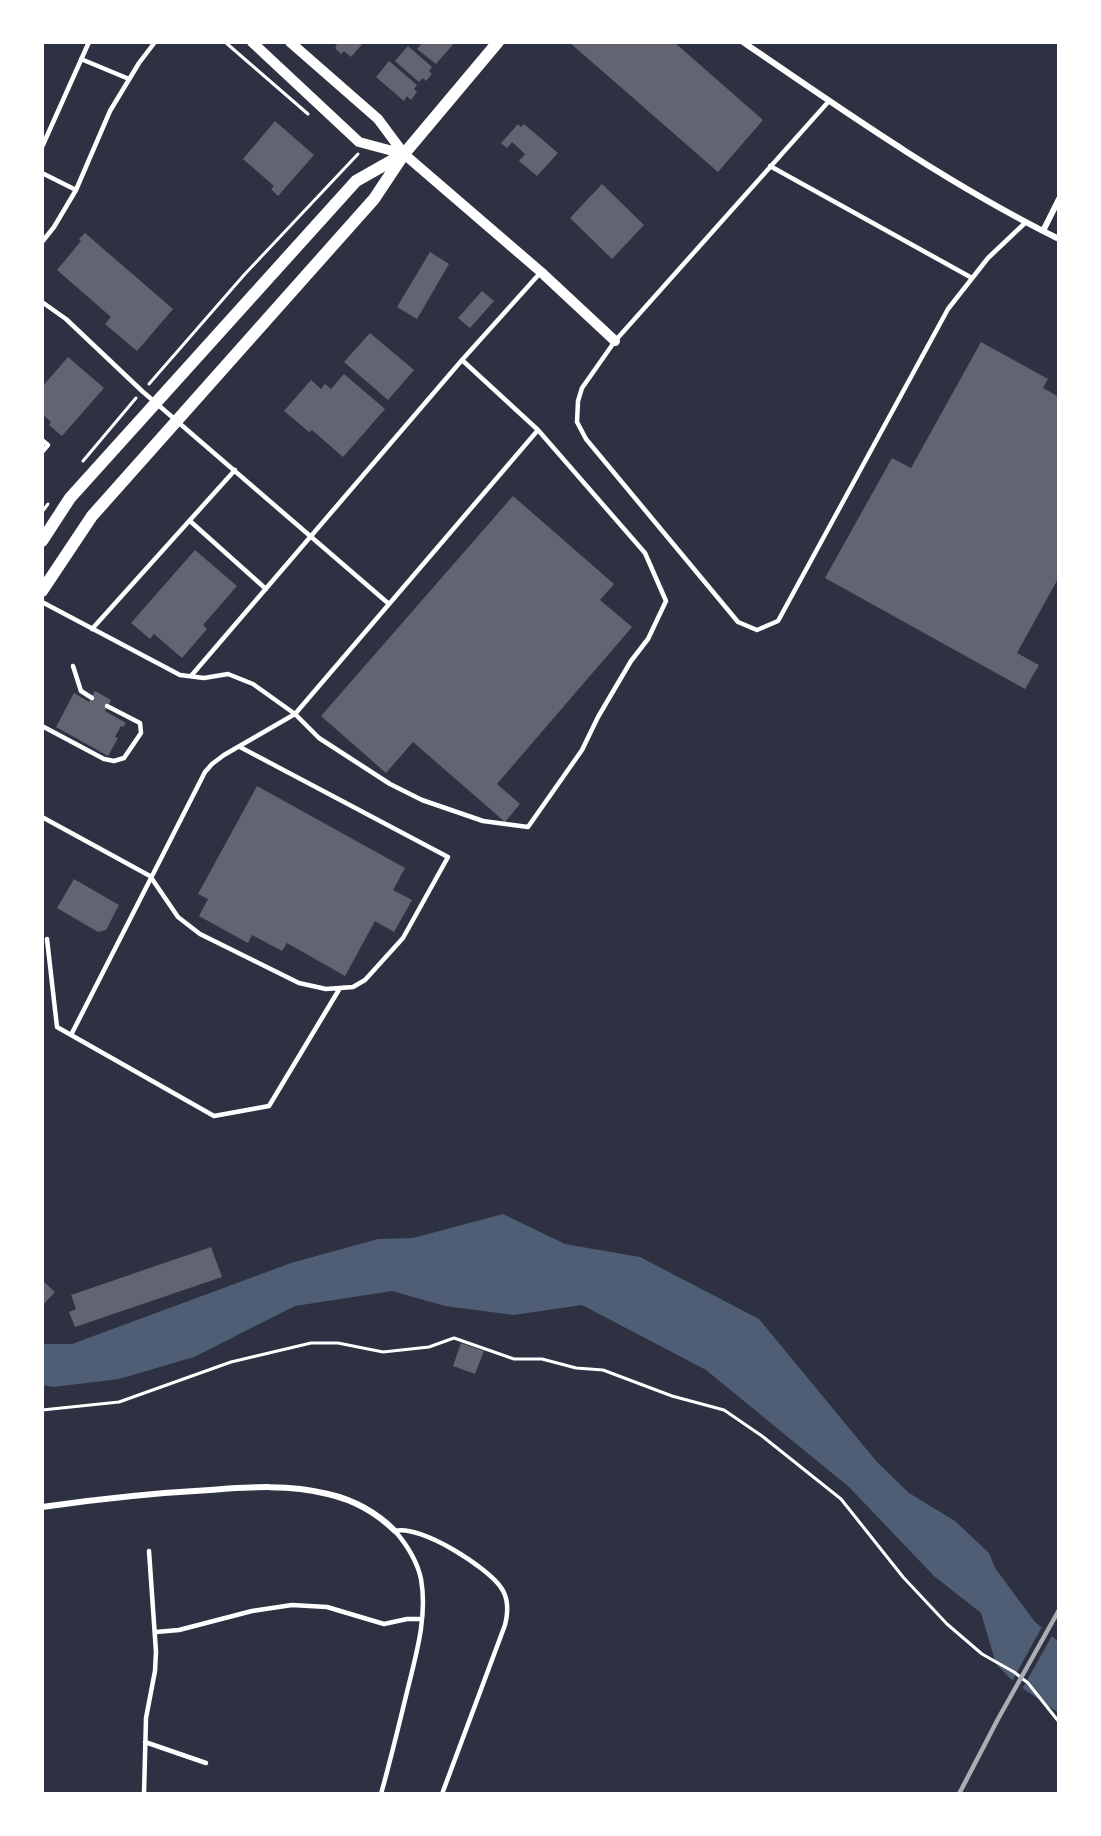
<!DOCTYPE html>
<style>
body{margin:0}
#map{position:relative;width:1101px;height:1836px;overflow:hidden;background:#2d3142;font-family:"Archivo Narrow",sans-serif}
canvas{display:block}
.frame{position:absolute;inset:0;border:44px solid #fff;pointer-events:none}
</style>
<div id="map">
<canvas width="1101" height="1836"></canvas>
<div class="frame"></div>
</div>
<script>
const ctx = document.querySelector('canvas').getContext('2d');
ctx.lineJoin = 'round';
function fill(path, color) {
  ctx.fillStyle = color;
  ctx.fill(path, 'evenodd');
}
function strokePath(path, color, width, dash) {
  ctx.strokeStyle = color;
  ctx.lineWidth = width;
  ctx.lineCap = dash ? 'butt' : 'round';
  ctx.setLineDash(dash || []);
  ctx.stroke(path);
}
const water = new Path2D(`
 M 503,1214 L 565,1244 L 640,1257 L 759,1319 L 877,1462 L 909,1493 L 955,1521 L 989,1553 L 995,1568 L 1035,1622 L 1059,1642 L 1059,1713 L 1015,1683 L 996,1664 L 981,1613 L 934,1576 L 849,1487 L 706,1370 L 582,1305 L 514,1315 L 445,1306 L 392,1291 L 295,1306 L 194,1357 L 119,1379 L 53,1387 L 42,1385 L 42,1344 L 72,1344 L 291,1263 L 378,1239 L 413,1238 Z`);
const pier = new Path2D(`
 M 1043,1625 L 1053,1634 L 1021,1691 L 1011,1683 Z`);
const building = new Path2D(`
 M 333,42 L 364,42 L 351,57 L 344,51 L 341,54 L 335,48 L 337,45 Z
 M 423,42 L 455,42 L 436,64 L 417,49 Z
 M 569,42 L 674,42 L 763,120 L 718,172 Z
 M 408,46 L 432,67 L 429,71 L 432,74 L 426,81 L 423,78 L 419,82 L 395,61 Z
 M 389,61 L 417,85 L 414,89 L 417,92 L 411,100 L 407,96 L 404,101 L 376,77 Z
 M 275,121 L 314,155 L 278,196 L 271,189 L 274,186 L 243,159 Z
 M 518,124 L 521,127 L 524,124 L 558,153 L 537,176 L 519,161 L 525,154 L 512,142 L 507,148 L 501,143 Z
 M 602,184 L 644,225 L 612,259 L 570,218 Z
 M 85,233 L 173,309 L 137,351 L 105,324 L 111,317 L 57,270 L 81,241 L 79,239 Z
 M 430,252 L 449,264 L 417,319 L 397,307 Z
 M 482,291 L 494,301 L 470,328 L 458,318 Z
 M 370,333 L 414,370 L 388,400 L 344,362 Z
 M 981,342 L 1048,379 L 1043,388 L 1059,397 L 1059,577 L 1017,653 L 1039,665 L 1025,689 L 825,578 L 892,458 L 911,468 Z
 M 68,357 L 104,388 L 62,436 L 49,425 L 51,422 L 42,414 L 42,387 Z
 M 344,374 L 385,409 L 343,457 L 312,430 L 309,432 L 284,411 L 311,380 L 321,389 L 325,384 L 331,389 Z
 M 513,496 L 614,584 L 600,600 L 632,627 L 497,784 L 520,804 L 505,822 L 413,742 L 386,773 L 321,716 Z
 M 195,550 L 237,586 L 203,625 L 207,629 L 182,658 L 154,634 L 150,639 L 131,623 Z
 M 95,691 L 111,700 L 105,711 L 126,723 L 123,727 L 121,726 L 115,737 L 118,738 L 108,756 L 56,727 L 74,693 L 89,702 Z
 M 257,786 L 405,868 L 393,890 L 412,900 L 394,932 L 375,921 L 345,976 L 287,943 L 282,951 L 252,935 L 248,943 L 199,916 L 208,899 L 198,894 Z
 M 74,879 L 119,905 L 106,930 L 98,932 L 57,908 Z
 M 211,1247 L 222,1277 L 75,1327 L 69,1312 L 76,1309 L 71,1295 Z
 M 42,1280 L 55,1292 L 42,1306 Z
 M 461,1343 L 484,1351 L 475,1374 L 453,1366 Z`);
const path = new Path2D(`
 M 225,42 L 308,114
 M 149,384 L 244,275 L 358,154
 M 83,461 L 136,398
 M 42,512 L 48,504
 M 42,1410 L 119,1402 L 231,1362 L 311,1343 L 338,1343 L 383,1352 L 429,1347 L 454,1338 L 514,1359 L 542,1359 L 576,1368 L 603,1370 L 672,1396 L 724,1410 L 762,1436 L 841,1499 L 903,1577 L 947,1624 L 982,1654 L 1014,1672 L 1028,1683 L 1059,1722`);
const service = new Path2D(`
 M 81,59 L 129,79
 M 829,101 L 615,341 L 582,388 L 578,401 L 577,422 L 586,439 L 738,622 L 757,630 L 778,621 L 948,309 L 988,258 L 1026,222
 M 42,147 L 89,42
 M 770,166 L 972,278
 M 42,173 L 76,190
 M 42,242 L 54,227 L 76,190 L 110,111 L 139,63 L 155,42
 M 42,302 L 66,319 L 142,391 L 389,604
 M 42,440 L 48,445 L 42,452
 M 190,521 L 266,589
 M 42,602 L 180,675 L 204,678 L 228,674 L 253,684 L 295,714 L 319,738 L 390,784 L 422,800 L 483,821 L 528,827 L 582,750 L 598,717 L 631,661 L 648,639 L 666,601 L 645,553 L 538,430
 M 92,629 L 235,470
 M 73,666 L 81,691 L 92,698
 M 191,676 L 462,360
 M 42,726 L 104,759 L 114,761 L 124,758 L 141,733 L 140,723 L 107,706
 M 42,817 L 150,876 L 178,917 L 200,934 L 299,983 L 326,989 L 353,987 L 365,980 L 403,938 L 448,857 L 240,747
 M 47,939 L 57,1027 L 214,1116 L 269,1106 L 340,988
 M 71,1035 L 205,772 L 212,764 L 224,755 L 295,714 L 538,430 L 462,360 L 541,272
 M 395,1531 C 420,1524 489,1568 502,1589 C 509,1600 508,1613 505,1625 L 442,1794
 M 156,1632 L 179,1630 L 252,1611 L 292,1605 L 327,1607 L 384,1624 L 407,1619 L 422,1619
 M 145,1742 L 206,1763
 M 144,1794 L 146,1718 L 155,1671 L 156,1652 L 149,1551
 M 381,1794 C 390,1762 398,1729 406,1696 C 415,1658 428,1618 421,1579 C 417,1560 407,1545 395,1531`);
const minor = new Path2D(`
 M 743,42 C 845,112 948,184 1059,239
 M 1043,231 L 1059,199
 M 42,1507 C 98,1499 154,1493 210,1490 C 250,1487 289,1484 328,1494 C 354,1500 376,1512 395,1531`);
const tertiary = new Path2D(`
 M 252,42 L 359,142 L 404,154
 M 290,42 L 378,119 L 404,154 L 541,272 L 615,341`);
const secondary = new Path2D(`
 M 42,541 L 70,498 L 356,181 L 400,156
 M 42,591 L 92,516 L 374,199 L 404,154 L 498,42`);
const rail = new Path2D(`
 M 959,1794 L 998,1719 L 1059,1610`);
fill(water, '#4f5d75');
fill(pier, '#2d3142');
fill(building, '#626471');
strokePath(path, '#fff', 3);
strokePath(service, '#fff', 4.5);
strokePath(minor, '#fff', 6);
strokePath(tertiary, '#fff', 10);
strokePath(secondary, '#fff', 12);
strokePath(rail, '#abadb3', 4.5);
</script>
